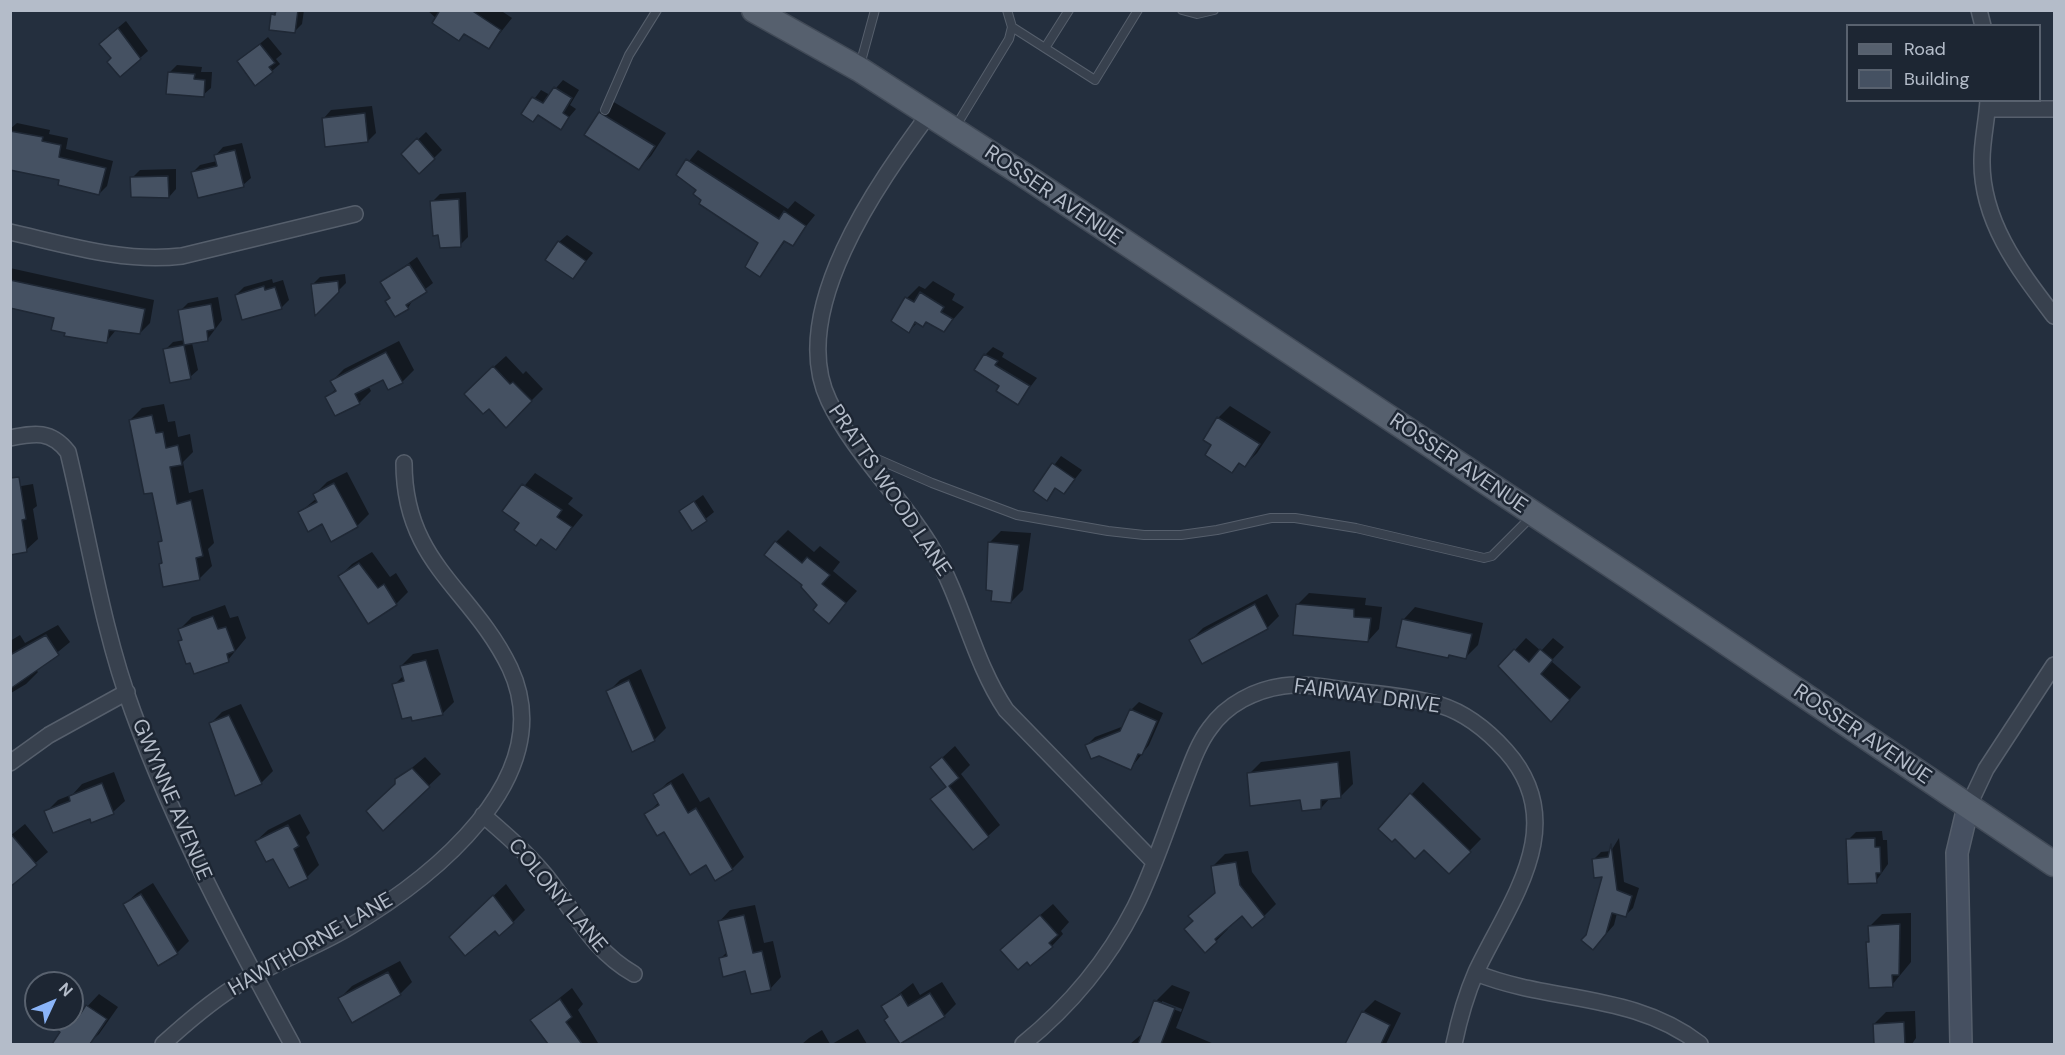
<!DOCTYPE html>
<style>
body{margin:0}
#map{position:relative;width:2065px;height:1055px;overflow:hidden;background:#242f3e;font-family:"DM Sans",sans-serif}
canvas{display:block}
.frame{position:absolute;inset:0;border:12px solid #b4bcc9;pointer-events:none}
.legend{position:absolute;left:1846px;top:24px;width:195px;height:78px;box-sizing:border-box;background:#1d2633;border:2px solid #59626f;margin:0;padding:8px 10px;list-style:none;font-size:18px;color:#b4bcc9}
.legend li{display:flex;align-items:center;gap:12px;height:30px}
.legend b{width:30px;border:2px solid #59626f}
.north{position:absolute;left:24px;top:971px;width:60px;height:60px;box-sizing:border-box;background:#1d2633;border:2px solid #59626f;border-radius:50%;rotate:46deg;font-size:16px;font-weight:700;line-height:24px;text-align:center;color:#b4bcc9}
.north::after{content:'';display:block;margin:auto;width:21px;height:27px;background:#8ab4f8;clip-path:polygon(50% 0,100% 100%,50% 72%,0 100%)}
</style>
<div id="map">
<canvas width="2065" height="1055"></canvas>
<div class="frame"></div>
<ul class="legend">
<li><b style="height:8px;background:#56606e"></b>Road</li>
<li><b style="height:16px;background:#455162"></b>Building</li>
</ul>
<div class="north">N</div>
</div>
<script>
const ctx = document.querySelector('canvas').getContext('2d');
ctx.lineJoin = 'round';
function fill(path, color) {
  ctx.fillStyle = color;
  ctx.fill(path, 'evenodd');
}
function strokePath(path, color, width, dash) {
  ctx.strokeStyle = color;
  ctx.lineWidth = width;
  ctx.lineCap = dash ? 'butt' : 'round';
  ctx.setLineDash(dash || []);
  ctx.stroke(path);
}
function label(font, color, halo, rows, align = 'center') {
  ctx.font = font + ' "DM Sans",sans-serif';
  ctx.lineWidth = 5;
  ctx.setLineDash([]);
  ctx.textBaseline = 'middle';
  ctx.strokeStyle = halo;
  ctx.fillStyle = color;
  for (const [text, x, y, turn = 0] of rows) {
    ctx.save();
    ctx.translate(x, y);
    ctx.rotate((+turn || 0) * Math.PI / 180);
    ctx.textAlign = isNaN(turn) ? turn : align;
    if (halo) ctx.strokeText(text, 0, 0);
    ctx.fillText(text, 0, 0);
    ctx.restore();
  }
}
const shadow = new Path2D(`
 M 277,10 L 304,10 L 302,24 L 294,32 L 273,15 Z
 M 427,10 L 500,10 L 512,18 L 489,47 L 465,33 L 459,39 Z
 M 126,21 L 148,51 L 140,58 L 113,58 L 108,36 Z
 M 268,37 L 282,54 L 276,59 L 280,64 L 272,71 L 239,61 Z
 M 177,65 L 202,67 L 201,72 L 212,72 L 211,88 L 203,95 L 169,73 Z
 M 563,80 L 579,90 L 570,105 L 576,109 L 560,128 L 539,114 L 533,120 L 523,114 L 541,90 L 550,95 Z
 M 612,101 L 666,133 L 651,156 L 639,168 L 587,134 Z
 M 372,106 L 376,133 L 368,141 L 324,118 L 331,110 Z
 M 17,123 L 50,130 L 49,134 L 68,138 L 66,149 L 113,161 L 107,186 L 99,194 L 60,179 L 10,168 L 10,129 Z
 M 426,132 L 442,150 L 434,158 L 403,154 Z
 M 242,143 L 251,178 L 243,185 L 193,172 L 200,165 L 217,161 L 216,155 L 223,147 Z
 M 698,150 L 788,209 L 795,201 L 815,215 L 792,244 L 786,240 L 760,275 L 760,242 L 703,199 L 698,190 L 678,175 Z
 M 176,169 L 176,189 L 169,197 L 132,178 L 140,170 Z
 M 466,192 L 468,237 L 460,245 L 432,202 L 440,194 Z
 M 567,235 L 593,253 L 573,277 L 559,242 Z
 M 417,257 L 433,283 L 414,298 L 408,308 L 391,298 L 382,283 Z
 M 10,268 L 154,300 L 150,323 L 140,333 L 116,330 L 106,342 L 56,317 L 10,306 Z
 M 345,274 L 346,283 L 316,313 L 312,285 L 320,277 Z
 M 272,279 L 273,283 L 283,280 L 289,300 L 281,308 L 236,295 L 244,287 Z
 M 933,281 L 955,294 L 952,300 L 964,307 L 944,330 L 927,320 L 918,322 L 909,331 L 893,321 L 907,298 L 919,286 L 925,289 Z
 M 218,297 L 222,320 L 207,340 L 192,343 L 198,370 L 190,377 L 165,350 L 173,342 L 185,340 L 180,311 L 188,303 Z
 M 399,341 L 414,370 L 402,382 L 383,378 L 368,385 L 371,391 L 359,403 L 327,397 L 336,389 L 332,381 L 344,369 Z
 M 993,347 L 1004,353 L 1002,357 L 1037,378 L 1018,403 L 1002,385 L 985,355 Z
 M 506,356 L 523,374 L 526,371 L 543,389 L 518,414 L 477,382 Z
 M 164,404 L 168,422 L 175,421 L 178,437 L 190,434 L 193,452 L 183,462 L 189,493 L 203,489 L 214,543 L 208,549 L 212,566 L 200,578 L 165,585 L 160,564 L 163,561 L 160,543 L 163,540 L 153,491 L 130,420 L 142,408 Z
 M 1230,406 L 1271,432 L 1257,453 L 1245,465 L 1241,462 L 1232,471 L 1213,444 L 1218,418 Z
 M 1061,456 L 1082,470 L 1064,493 L 1057,487 L 1046,499 L 1035,491 Z
 M 347,472 L 369,514 L 357,526 L 322,522 L 299,513 L 317,498 L 315,494 L 327,482 Z
 M 535,473 L 573,498 L 568,504 L 583,515 L 556,548 L 504,511 Z
 M 33,484 L 37,506 L 33,509 L 38,539 L 26,550 L 10,488 Z
 M 703,495 L 714,512 L 693,529 L 681,511 Z
 M 788,530 L 814,552 L 820,546 L 840,562 L 833,571 L 857,591 L 829,622 L 776,542 Z
 M 1001,531 L 1031,533 L 1023,590 L 1011,602 L 989,543 Z
 M 372,552 L 390,577 L 396,573 L 408,592 L 396,604 L 340,576 L 352,564 Z
 M 1309,593 L 1366,598 L 1365,605 L 1382,607 L 1379,629 L 1368,641 L 1297,605 Z
 M 1267,594 L 1279,616 L 1267,628 L 1191,640 L 1203,628 Z
 M 225,605 L 230,618 L 238,616 L 246,638 L 228,660 L 180,642 L 183,638 L 180,629 L 192,617 Z
 M 1415,607 L 1483,623 L 1478,645 L 1466,657 L 1451,654 L 1448,657 L 1404,619 Z
 M 58,625 L 70,642 L 36,670 L 38,672 L 26,684 L 11,693 L 10,641 L 20,635 L 25,643 Z
 M 1526,638 L 1541,651 L 1553,638 L 1564,647 L 1551,661 L 1581,687 L 1562,708 L 1515,650 Z
 M 438,649 L 454,702 L 442,714 L 412,715 L 394,685 L 404,675 L 401,666 L 413,654 Z
 M 641,669 L 666,728 L 655,739 L 633,749 L 608,692 L 620,680 Z
 M 1139,702 L 1163,713 L 1149,745 L 1131,768 L 1087,745 L 1095,737 L 1124,726 L 1131,710 Z
 M 241,704 L 273,771 L 261,783 L 210,724 L 222,712 Z
 M 955,746 L 970,765 L 961,774 L 1000,825 L 988,836 L 932,800 L 947,786 L 932,767 Z
 M 1350,751 L 1353,784 L 1341,796 L 1331,797 L 1321,808 L 1249,774 L 1261,762 Z
 M 425,757 L 441,774 L 383,829 L 397,780 Z
 M 114,772 L 125,801 L 113,812 L 91,817 L 46,812 L 58,800 L 73,794 L 82,784 Z
 M 683,773 L 700,802 L 709,797 L 744,857 L 732,869 L 706,863 L 646,815 L 659,802 L 655,795 L 667,783 Z
 M 1423,782 L 1481,839 L 1449,872 L 1424,848 L 1395,838 L 1380,829 Z
 M 300,814 L 310,833 L 306,837 L 319,865 L 307,877 L 274,858 L 256,841 L 268,830 Z
 M 25,824 L 48,852 L 10,885 L 10,836 Z
 M 1882,831 L 1883,840 L 1887,840 L 1888,864 L 1876,881 L 1848,840 L 1856,832 Z
 M 1619,838 L 1624,882 L 1639,888 L 1633,908 L 1626,915 L 1617,913 L 1614,925 L 1601,940 L 1587,935 L 1604,875 L 1594,859 L 1601,852 L 1611,851 Z
 M 1248,851 L 1252,872 L 1276,904 L 1264,916 L 1242,914 L 1226,927 L 1228,929 L 1216,941 L 1190,916 L 1216,892 L 1213,866 L 1225,854 Z
 M 153,883 L 189,941 L 177,953 L 125,904 L 137,893 Z
 M 506,884 L 525,910 L 513,922 L 499,934 L 495,929 L 463,925 Z
 M 1053,904 L 1069,922 L 1061,931 L 1063,934 L 1052,946 L 1014,938 Z
 M 755,905 L 764,943 L 773,941 L 781,977 L 770,989 L 747,969 L 720,959 L 727,952 L 719,922 L 730,910 Z
 M 1911,913 L 1911,962 L 1892,985 L 1868,943 L 1871,940 L 1870,926 L 1882,914 Z
 M 400,961 L 412,982 L 400,994 L 340,998 L 352,986 Z
 M 942,982 L 956,1004 L 944,1016 L 901,1044 L 886,1020 L 890,1016 L 883,1006 L 913,983 L 920,995 Z
 M 1172,985 L 1190,992 L 1176,1028 L 1214,1044 L 1130,1044 L 1143,1033 L 1156,1001 ZM 1162,1001 L 1182,1009 L 1181,1012 L 1162,1005 Z
 M 572,988 L 583,1004 L 578,1010 L 598,1043 L 596,1044 L 550,1044 L 532,1020 Z
 M 99,994 L 118,1007 L 99,1034 L 88,1044 L 54,1044 L 62,1032 L 61,1019 L 72,1019 L 72,1007 L 76,1003 L 85,1009 Z
 M 1375,1000 L 1401,1013 L 1386,1044 L 1347,1044 L 1363,1012 Z
 M 1915,1011 L 1916,1038 L 1912,1044 L 1875,1044 L 1874,1024 L 1886,1012 Z
 M 858,1029 L 867,1044 L 832,1044 Z
 M 822,1030 L 830,1044 L 802,1044 L 809,1038 Z`);
const building = new Path2D(`
 M 276,10 L 298,10 L 295,33 L 269,30 L 271,14 L 275,15 Z
 M 440,10 L 471,10 L 501,30 L 489,49 L 464,34 L 459,41 L 432,23 Z
 M 118,28 L 141,59 L 120,77 L 107,62 L 111,58 L 99,44 Z
 M 260,44 L 275,63 L 269,67 L 273,72 L 255,86 L 237,61 Z
 M 168,72 L 195,74 L 194,79 L 205,80 L 204,97 L 166,94 Z
 M 554,87 L 572,98 L 563,113 L 569,117 L 561,130 L 538,115 L 533,122 L 521,114 L 532,97 L 543,103 Z
 M 599,112 L 655,146 L 639,170 L 584,135 Z
 M 365,113 L 368,142 L 325,147 L 322,118 Z
 M 10,131 L 43,137 L 42,141 L 61,145 L 59,157 L 106,168 L 99,195 L 58,185 L 59,180 L 10,170 Z
 M 417,138 L 435,159 L 419,174 L 401,154 Z
 M 235,150 L 244,187 L 198,198 L 191,172 L 217,166 L 214,155 Z
 M 686,159 L 779,219 L 784,211 L 806,226 L 793,246 L 784,241 L 760,277 L 745,267 L 758,243 L 699,204 L 701,200 L 693,194 L 696,190 L 676,175 Z
 M 168,176 L 169,198 L 131,197 L 130,177 Z
 M 459,199 L 461,247 L 440,248 L 438,235 L 433,236 L 430,201 Z
 M 558,241 L 586,261 L 573,279 L 545,260 Z
 M 409,264 L 427,292 L 406,305 L 409,309 L 395,317 L 385,301 L 390,298 L 380,282 Z
 M 10,280 L 145,309 L 140,334 L 109,330 L 107,343 L 64,336 L 65,333 L 51,330 L 54,318 L 10,308 Z
 M 338,281 L 339,292 L 315,316 L 311,284 Z
 M 264,286 L 265,290 L 275,287 L 282,309 L 242,320 L 235,295 Z
 M 920,292 L 944,307 L 941,312 L 953,319 L 944,332 L 926,322 L 923,327 L 915,322 L 909,333 L 891,321 L 905,297 L 914,302 Z
 M 211,304 L 215,329 L 207,331 L 208,341 L 184,345 L 178,310 Z
 M 184,345 L 191,379 L 170,383 L 163,349 Z
 M 386,352 L 403,383 L 388,390 L 383,380 L 355,394 L 360,404 L 335,416 L 325,397 L 336,391 L 330,381 Z
 M 984,354 L 998,361 L 995,365 L 1030,386 L 1018,405 L 996,391 L 999,386 L 974,370 Z
 M 493,366 L 510,384 L 513,382 L 532,401 L 506,428 L 489,409 L 483,414 L 464,394 Z
 M 152,415 L 156,433 L 163,432 L 166,448 L 178,445 L 182,465 L 170,467 L 177,504 L 191,500 L 203,556 L 196,558 L 200,580 L 163,587 L 159,564 L 162,563 L 158,542 L 162,541 L 152,493 L 144,494 L 129,420 Z
 M 1217,417 L 1260,444 L 1245,467 L 1239,463 L 1232,473 L 1205,455 L 1211,445 L 1203,440 Z
 M 1052,463 L 1075,479 L 1064,494 L 1055,488 L 1047,501 L 1033,491 Z
 M 19,477 L 26,519 L 22,520 L 27,552 L 10,555 L 10,478 Z
 M 334,483 L 358,527 L 331,542 L 322,524 L 308,532 L 298,512 L 317,502 L 313,494 Z
 M 522,484 L 562,510 L 557,517 L 572,527 L 556,550 L 541,539 L 536,546 L 514,530 L 519,523 L 502,511 Z
 M 694,501 L 707,521 L 692,531 L 679,511 Z
 M 775,541 L 802,563 L 807,557 L 830,575 L 822,584 L 846,603 L 829,624 L 813,610 L 817,605 L 801,587 L 802,585 L 764,555 Z
 M 988,542 L 1019,545 L 1011,603 L 991,601 L 992,591 L 986,590 Z
 M 359,563 L 378,588 L 384,584 L 397,605 L 368,624 L 338,576 Z
 M 1255,604 L 1268,629 L 1202,664 L 1189,640 Z
 M 1296,604 L 1354,609 L 1354,617 L 1371,618 L 1368,642 L 1293,635 Z
 M 213,616 L 218,629 L 226,627 L 235,651 L 227,654 L 229,662 L 194,674 L 190,663 L 186,664 L 178,641 L 182,640 L 178,629 Z
 M 1402,619 L 1472,634 L 1466,659 L 1449,655 L 1448,658 L 1396,647 Z
 M 46,635 L 59,655 L 10,689 L 10,655 Z
 M 1514,649 L 1529,662 L 1540,649 L 1553,660 L 1541,674 L 1570,700 L 1551,722 L 1498,666 Z
 M 426,660 L 443,715 L 412,721 L 411,717 L 402,719 L 392,684 L 404,681 L 400,666 Z
 M 629,680 L 655,741 L 632,752 L 606,691 Z
 M 1130,709 L 1157,721 L 1142,755 L 1138,754 L 1131,770 L 1099,756 L 1091,759 L 1085,745 L 1120,731 Z
 M 229,715 L 262,784 L 235,796 L 209,723 Z
 M 942,757 L 959,778 L 949,786 L 989,837 L 973,850 L 930,799 L 946,787 L 930,767 Z
 M 1338,762 L 1341,798 L 1321,800 L 1321,809 L 1302,811 L 1300,800 L 1250,806 L 1247,773 Z
 M 412,768 L 430,787 L 383,831 L 366,811 L 395,784 L 395,779 Z
 M 102,783 L 114,814 L 91,823 L 90,819 L 53,833 L 44,811 L 70,801 L 69,796 Z
 M 671,783 L 688,813 L 696,808 L 733,870 L 715,881 L 706,865 L 690,875 L 664,832 L 657,836 L 644,814 L 659,805 L 653,794 Z
 M 1410,793 L 1471,852 L 1449,874 L 1424,850 L 1415,859 L 1395,839 L 1392,842 L 1378,829 Z
 M 288,825 L 299,846 L 294,849 L 308,879 L 289,888 L 273,859 L 266,862 L 255,841 Z
 M 10,833 L 37,865 L 10,887 Z
 M 1875,838 L 1875,847 L 1880,847 L 1881,873 L 1876,873 L 1877,883 L 1848,884 L 1846,839 Z
 M 1611,844 L 1617,890 L 1632,896 L 1626,917 L 1612,913 L 1606,934 L 1593,950 L 1581,940 L 1586,935 L 1602,877 L 1594,878 L 1592,859 L 1608,857 Z
 M 1236,862 L 1240,885 L 1265,917 L 1252,928 L 1242,916 L 1215,939 L 1217,942 L 1205,953 L 1184,929 L 1193,921 L 1188,916 L 1215,893 L 1211,866 Z
 M 141,894 L 178,954 L 158,966 L 123,904 Z
 M 493,895 L 514,923 L 499,936 L 495,931 L 465,956 L 449,937 Z
 M 744,915 L 753,953 L 762,951 L 771,990 L 751,994 L 745,971 L 723,977 L 719,958 L 727,956 L 718,921 Z
 M 1040,915 L 1058,935 L 1049,943 L 1053,947 L 1030,966 L 1027,962 L 1018,970 L 1000,950 Z
 M 1900,924 L 1899,975 L 1892,975 L 1893,987 L 1869,988 L 1866,942 L 1869,942 L 1868,926 Z
 M 388,972 L 401,995 L 352,1023 L 338,998 Z
 M 930,993 L 945,1017 L 900,1044 L 884,1020 L 888,1017 L 881,1006 L 901,994 L 908,1006 Z
 M 560,999 L 572,1017 L 566,1022 L 582,1044 L 548,1044 L 530,1020 Z
 M 1154,1000 L 1175,1008 L 1161,1044 L 1138,1044 Z
 M 86,1005 L 107,1019 L 90,1044 L 52,1044 L 60,1032 L 42,1019 L 77,1019 Z
 M 1362,1011 L 1390,1025 L 1381,1044 L 1345,1044 Z
 M 1904,1022 L 1905,1044 L 1874,1044 L 1873,1024 Z`);
const lane = new Path2D(`
 M 1182,10 L 1197,14 L 1214,10
 M 1012,27 L 1095,80 L 1138,10
 M 1045,48 L 1069,10
 M 860,65 L 875,10
 M 605,110 L 629,55 L 657,10
 M 956,126 L 1009,39 L 1012,27 L 1007,10
 M 868,455 L 932,483 L 1017,515 L 1108,531 L 1144,535 L 1181,535 L 1217,530 L 1271,518 L 1295,518 L 1356,528 L 1484,558 L 1492,556 L 1533,515`);
const street = new Path2D(`
 M 1979,10 L 1983,26
 M 1988,100 C 1987,120 1982,140 1982,160 C 1981,221 2019,270 2054,316
 M 1988,109 L 2054,109
 M 929,114 C 878,183 786,312 829,401 C 855,455 903,498 933,550 C 963,601 973,661 1006,710 L 1154,862
 M 10,232 C 67,245 124,263 182,256 L 355,214
 M 10,438 C 35,433 51,430 68,452 C 89,538 102,629 133,712 C 175,828 233,936 292,1044
 M 10,763 L 49,735 L 127,692
 M 1968,807 L 1986,769 L 2054,665
 M 483,815 C 505,834 527,853 546,876 C 574,911 593,951 634,974
 M 1476,973 C 1550,1003 1633,992 1700,1044
 M 163,1044 C 185,1024 208,1004 233,988 C 269,964 310,950 346,929 C 428,881 562,779 510,668 C 472,589 404,563 404,463
 M 1023,1044 C 1070,1006 1108,960 1135,907 C 1154,869 1167,827 1182,788 C 1190,768 1197,745 1210,728 C 1227,704 1255,690 1283,686 C 1303,683 1324,687 1344,690 C 1376,694 1409,696 1440,705 C 1466,713 1488,731 1506,751 C 1572,825 1509,902 1476,972 C 1466,995 1459,1020 1454,1044`);
const secondary = new Path2D(`
 M 1961,1044 L 1957,853 L 1968,807`);
const primary = new Path2D(`
 M 754,10 L 859,69 L 1030,179 L 1635,581 L 2054,864`);
const streetNames = [
 ["ROSSER AVENUE",1053,196,34],
 ["ROSSER AVENUE",1458,464,34],
 ["PRATTS WOOD LANE",889,491,56],
 ["FAIRWAY DRIVE",1367,697,8],
 ["ROSSER AVENUE",1862,735,34],
 ["GWYNNE AVENUE",171,800,67],
 ["COLONY LANE",557,896,50],
 ["HAWTHORNE LANE",311,945,-30]
];
fill(shadow, '#0007');
fill(building, '#455162');
strokePath(building, '#1f2835', 1.5);
strokePath(lane, '#565f6c', 10);
strokePath(street, '#565f6c', 18);
strokePath(secondary, '#565f6c', 24);
strokePath(primary, '#414a57', 27);
strokePath(lane, '#38414e', 8);
strokePath(street, '#38414e', 15);
strokePath(secondary, '#465061', 21);
strokePath(primary, '#56606e', 24);
label('21px', '#b4bcc9', '#1d2633', streetNames);
</script>
